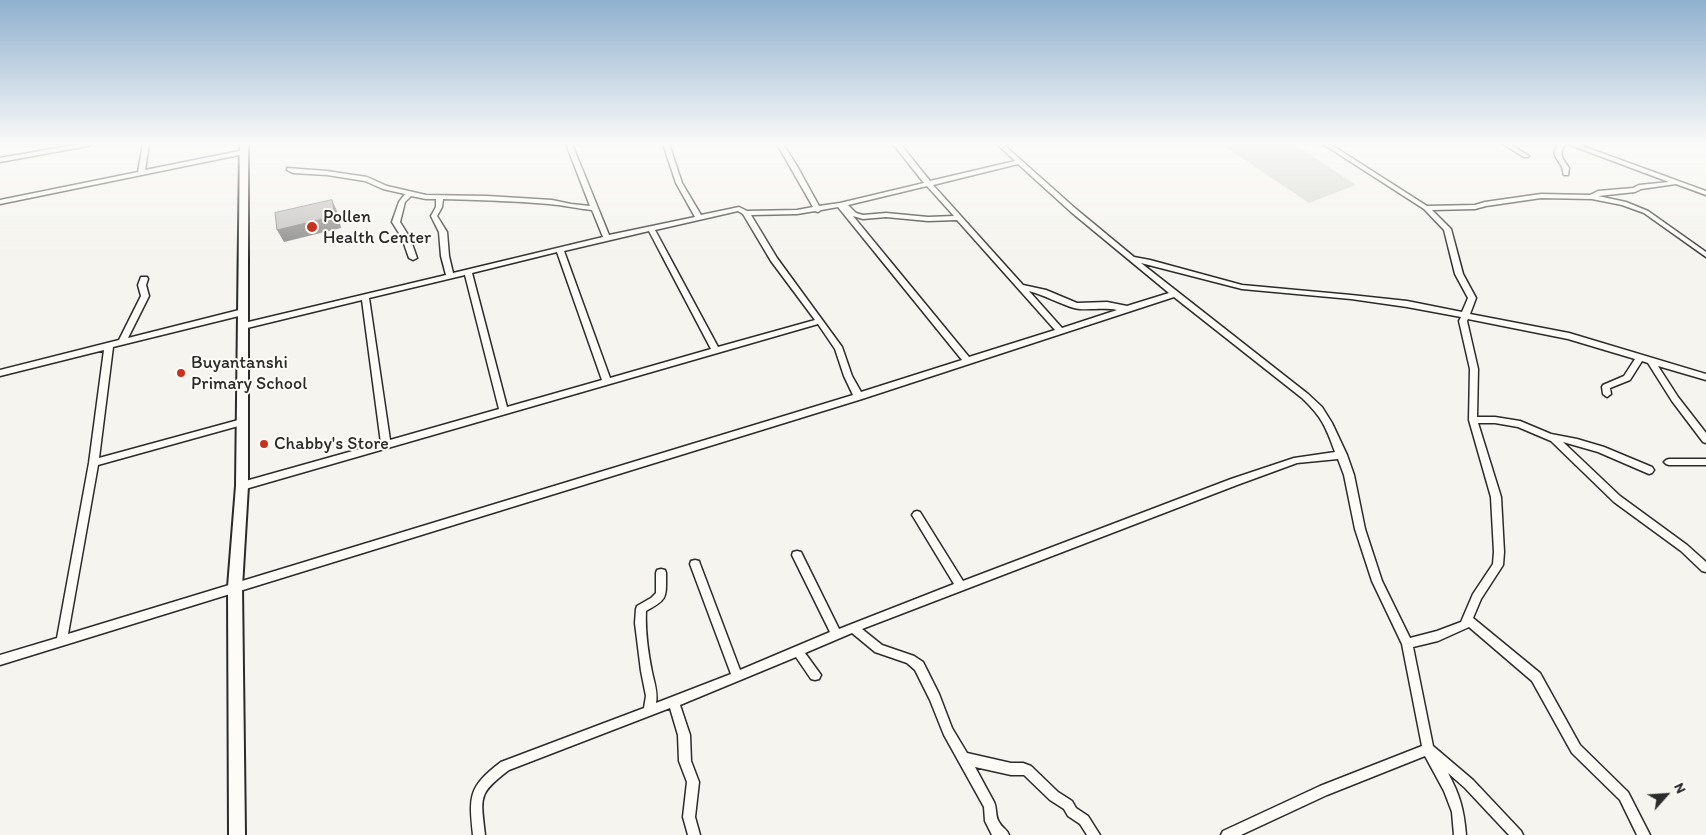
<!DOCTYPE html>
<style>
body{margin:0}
#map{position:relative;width:1706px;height:835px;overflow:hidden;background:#f5f4ef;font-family:Itim,sans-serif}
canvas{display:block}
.north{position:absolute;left:1641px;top:770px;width:50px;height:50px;-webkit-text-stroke:4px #fdfcf7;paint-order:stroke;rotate:64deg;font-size:14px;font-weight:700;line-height:20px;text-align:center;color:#2b2b2b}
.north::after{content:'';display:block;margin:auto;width:18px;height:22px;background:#2b2b2b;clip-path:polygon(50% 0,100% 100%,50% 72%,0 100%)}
</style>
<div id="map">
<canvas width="1706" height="835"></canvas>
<div class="north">N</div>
</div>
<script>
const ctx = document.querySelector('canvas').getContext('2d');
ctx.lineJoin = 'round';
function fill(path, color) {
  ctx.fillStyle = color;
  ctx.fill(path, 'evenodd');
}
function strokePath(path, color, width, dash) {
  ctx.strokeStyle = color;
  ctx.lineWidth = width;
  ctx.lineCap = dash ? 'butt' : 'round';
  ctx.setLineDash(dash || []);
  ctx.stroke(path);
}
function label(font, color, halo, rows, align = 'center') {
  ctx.font = font + ' Itim,sans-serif';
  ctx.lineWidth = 4;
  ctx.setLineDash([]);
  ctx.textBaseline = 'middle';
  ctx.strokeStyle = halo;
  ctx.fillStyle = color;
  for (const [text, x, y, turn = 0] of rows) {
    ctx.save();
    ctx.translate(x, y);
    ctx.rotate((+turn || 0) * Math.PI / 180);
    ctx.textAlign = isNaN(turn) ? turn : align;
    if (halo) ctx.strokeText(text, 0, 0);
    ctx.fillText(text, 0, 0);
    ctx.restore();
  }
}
const green = new Path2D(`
 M 1241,144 L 1294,144 L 1356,185 L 1309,203 L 1227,148 Z`);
const minor = new Path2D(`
 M 80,144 L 91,144 L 88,146 L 0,162 L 0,158 Z
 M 143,144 L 149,144 L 145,170 L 244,150 L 247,152 L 244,154 L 0,204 L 0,200 L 138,172 Z
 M 566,144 L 572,144 L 609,235 L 695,217 L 676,183 L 663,144 L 669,144 L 682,183 L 701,215 L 739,207 L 747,211 L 797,210 L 813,207 L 777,144 L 783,144 L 797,166 L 819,206 L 840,203 L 924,183 L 893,144 L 899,144 L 902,146 L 930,181 L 1015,161 L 997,144 L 1003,144 L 1076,209 L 1134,257 L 1150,260 L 1242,285 L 1351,295 L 1407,301 L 1462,312 L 1468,298 L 1455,274 L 1444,230 L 1424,209 L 1323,144 L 1330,144 L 1427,206 L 1475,205 L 1485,202 L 1541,194 L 1590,195 L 1598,191 L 1633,188 L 1639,185 L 1669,182 L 1570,145 L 1569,144 L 1577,144 L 1706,191 L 1706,195 L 1676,184 L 1641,189 L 1635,192 L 1598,196 L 1626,202 L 1648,211 L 1706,252 L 1706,257 L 1644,213 L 1622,205 L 1592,199 L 1541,198 L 1486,206 L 1475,209 L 1432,210 L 1451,229 L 1463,274 L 1476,298 L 1470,314 L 1569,333 L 1706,374 L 1706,380 L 1658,366 L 1678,397 L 1706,433 L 1706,443 L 1703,442 L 1672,401 L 1648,363 L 1642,361 L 1630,380 L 1610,388 L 1611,394 L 1607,397 L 1603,394 L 1602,387 L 1603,385 L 1624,376 L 1635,359 L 1568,339 L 1468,319 L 1467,321 L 1478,369 L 1477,417 L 1495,417 L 1520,421 L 1551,434 L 1577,439 L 1604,447 L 1652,467 L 1654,470 L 1652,473 L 1649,474 L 1598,452 L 1563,442 L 1620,496 L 1687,545 L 1706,562 L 1706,572 L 1702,571 L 1681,551 L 1614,502 L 1551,441 L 1518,427 L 1495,423 L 1478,423 L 1501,497 L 1504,552 L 1503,565 L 1481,599 L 1473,618 L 1540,673 L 1580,745 L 1628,792 L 1650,835 L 1637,835 L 1620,800 L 1572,753 L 1532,681 L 1469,627 L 1438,641 L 1413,647 L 1433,746 L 1473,780 L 1521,831 L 1523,835 L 1509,835 L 1465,788 L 1448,773 C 1460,795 1464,810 1466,835 L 1454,835 L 1452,812 L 1444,791 L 1425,756 L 1327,795 L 1241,835 L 1221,835 L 1223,831 L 1320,786 L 1422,746 L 1402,644 L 1372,581 L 1355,529 L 1344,475 L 1338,459 L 1297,463 L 1237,485 L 862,629 L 882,645 L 914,656 L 923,662 L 939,694 L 952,728 L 967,753 L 1011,763 L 1023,763 L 1031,766 L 1058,792 L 1072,801 L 1076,808 L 1088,816 L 1100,835 L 1087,835 L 1080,824 L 1068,816 L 1064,809 L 1050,800 L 1024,775 L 1011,775 L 975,767 L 994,802 C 997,808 995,816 999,822 C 1002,828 1007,829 1009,835 L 992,835 L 985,821 L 984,807 L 944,735 L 930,700 L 915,670 L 907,663 L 875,652 L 852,633 L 805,653 L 821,675 L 819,679 L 815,680 L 811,679 L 796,657 L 680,705 L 690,735 L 691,761 L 699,782 L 695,817 L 700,835 L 688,835 L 683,817 L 687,782 L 679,761 L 678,735 L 670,708 L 509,770 C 477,794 481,797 485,835 L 473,835 C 469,796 468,787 501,762 L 644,708 L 646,696 L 641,671 L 635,623 L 636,609 L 637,606 L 651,598 L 656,593 L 656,573 L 657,570 L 661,569 L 665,570 L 666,573 C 666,598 668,599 646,611 C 645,631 648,652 652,672 C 654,682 658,692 656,703 L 731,674 L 690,564 L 691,561 L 695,560 L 699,561 L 700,564 L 740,670 L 830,632 L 792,555 L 793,552 L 797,551 L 801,552 L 839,629 L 954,584 L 914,518 L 912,515 L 914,512 L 917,511 L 920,512 L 963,581 L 1231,479 L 1294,458 L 1335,452 C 1326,427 1322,417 1302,398 L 1174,297 L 862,399 L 0,665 L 0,655 L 57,638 L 89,463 L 104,350 L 0,376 L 0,370 L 119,340 L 141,296 L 138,285 L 141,277 L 147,277 L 148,279 L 146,285 L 149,296 L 128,338 L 243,309 L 247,312 L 243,315 L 113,347 L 99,458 L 242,419 L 246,422 L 242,425 L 98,465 L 68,634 L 853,395 L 844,376 L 835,349 L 818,324 L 242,490 L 239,489 L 237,486 L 239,483 L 242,482 L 381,443 L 362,300 L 243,329 L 240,328 L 239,326 L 240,324 L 446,275 L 441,256 L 439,232 L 431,216 L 436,207 L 436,199 L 426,199 L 411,196 L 405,202 L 400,222 L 410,238 L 417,258 L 413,260 L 409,258 L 402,238 L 392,222 L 399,202 L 405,194 L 383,189 L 365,181 L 327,175 L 293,173 L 287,170 L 287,168 L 327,171 L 367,177 L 387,186 L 426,195 L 487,196 L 552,200 L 571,204 L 590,206 ZM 1018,164 L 1071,212 L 1169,293 L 1127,306 L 1107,302 L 1077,303 L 1046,290 L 1023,285 L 933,185 ZM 927,186 L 954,216 L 928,217 L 886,213 L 863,215 L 856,213 L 848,205 ZM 443,199 C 479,200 514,201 549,204 C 564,205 578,209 592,210 L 603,237 L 453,273 L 449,256 L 447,232 L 437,216 L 442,207 ZM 838,207 L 962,360 L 861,392 L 852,376 L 842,347 L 777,258 L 751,215 L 797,214 L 815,211 L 818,212 L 821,210 ZM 738,211 L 743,214 L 771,261 L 815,320 L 718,347 L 655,230 ZM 853,216 L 863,219 L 886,217 L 928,221 L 957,220 L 1055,330 L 969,357 ZM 649,231 L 711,349 L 610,378 L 564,251 ZM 557,252 L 602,380 L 507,407 L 472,273 ZM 1141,263 L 1242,289 L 1351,299 L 1407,307 L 1461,317 L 1459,321 L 1470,369 L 1469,420 L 1491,497 L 1494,552 L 1493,564 L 1473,594 L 1461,622 L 1437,631 L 1410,638 L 1382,581 L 1365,529 L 1354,475 L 1347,455 L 1332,423 L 1322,407 L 1308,394 ZM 465,275 L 499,409 L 390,440 L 369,298 ZM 1029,291 C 1044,295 1058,303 1074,308 C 1085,311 1103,307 1117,310 L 1062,328 Z
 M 1503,144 L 1510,144 L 1529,156 L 1528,157 L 1524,157 Z
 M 1559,144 L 1565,144 C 1558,154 1563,159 1569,168 L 1568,175 L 1564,175 C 1563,173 1563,170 1562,167 C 1557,157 1550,155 1559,144 Z
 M 1669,459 L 1706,459 L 1706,465 L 1669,465 L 1666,464 L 1664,462 L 1666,460 Z`);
const tertiary = new Path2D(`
 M 240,144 L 248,144 L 248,486 L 242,587 L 245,835 L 229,835 L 228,587 L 236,486 Z`);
const shadedWall = new Path2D(`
 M 332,200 L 338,213 L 341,228 L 284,242 L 277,230 Z`);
const building = new Path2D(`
 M 332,200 L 335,216 L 277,230 L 275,213 Z`);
const markers = [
 [312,227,6,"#c8321e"],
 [181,373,5,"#c8321e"],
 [264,444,5,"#c8321e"]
];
const poiNames = [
 ["Pollen",323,217],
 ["Health Center",323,238],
 ["Buyantanshi",191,363],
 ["Primary School",191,384],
 ["Chabby's Store",274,444]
];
fill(green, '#d7d6d2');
strokePath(minor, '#2b2b2b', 3);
strokePath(tertiary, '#2b2b2b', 4);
fill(minor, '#fdfcf7');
fill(tertiary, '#fdfcf7');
fill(shadedWall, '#888785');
fill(building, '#c2c1be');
strokePath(building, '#888785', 1);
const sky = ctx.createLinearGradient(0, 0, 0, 261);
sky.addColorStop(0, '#90b1cf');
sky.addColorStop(0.55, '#fafaf8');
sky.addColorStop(1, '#fafaf800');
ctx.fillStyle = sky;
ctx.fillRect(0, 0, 1706, 261);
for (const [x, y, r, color] of markers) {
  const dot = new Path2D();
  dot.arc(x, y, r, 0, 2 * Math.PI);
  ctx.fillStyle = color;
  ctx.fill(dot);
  strokePath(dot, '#fdfcf7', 2);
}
label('18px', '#2b2b2b', '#fdfcf7', poiNames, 'left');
</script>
